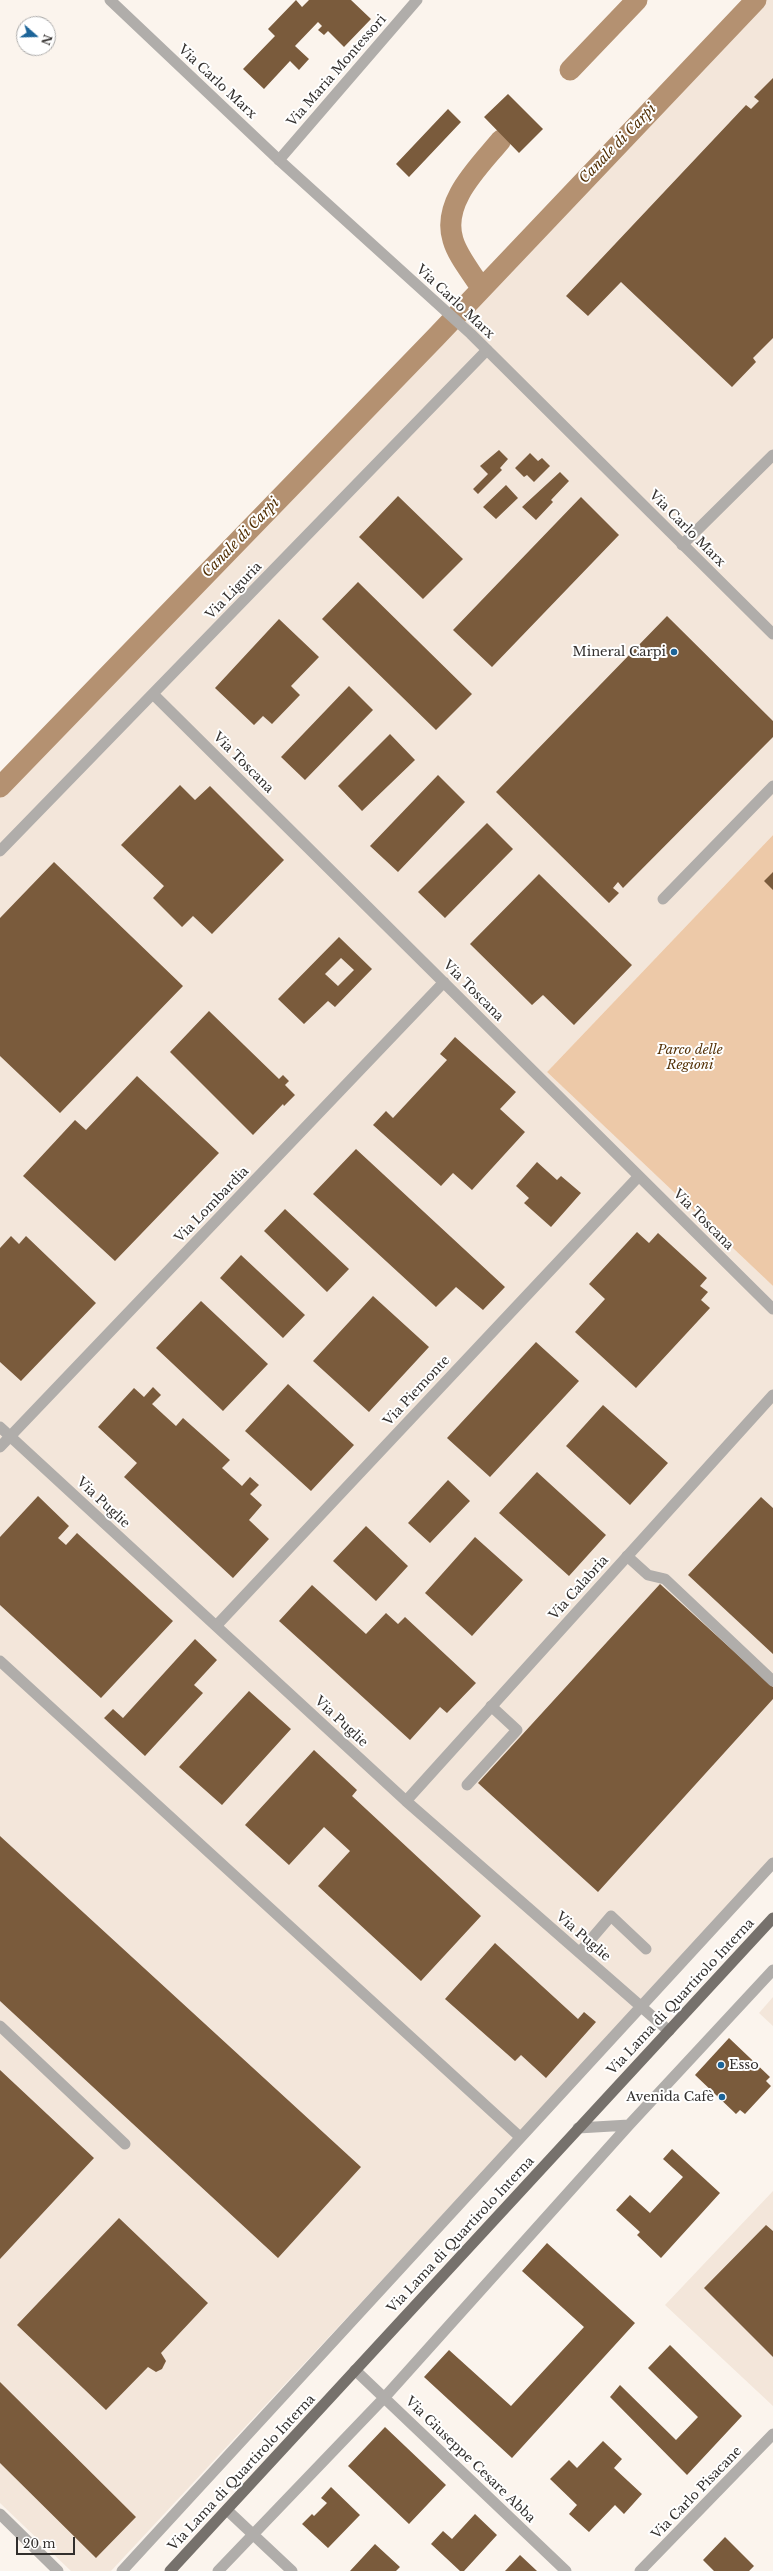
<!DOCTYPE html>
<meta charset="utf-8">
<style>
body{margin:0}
#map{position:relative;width:773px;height:2571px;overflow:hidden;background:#fbf4ed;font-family:"Libre Baskerville",serif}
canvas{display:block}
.north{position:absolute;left:16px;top:16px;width:40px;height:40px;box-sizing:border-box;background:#fff;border:1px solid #adacab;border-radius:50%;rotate:110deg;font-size:11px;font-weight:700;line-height:16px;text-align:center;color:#322f2d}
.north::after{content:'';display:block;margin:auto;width:14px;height:18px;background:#1c6498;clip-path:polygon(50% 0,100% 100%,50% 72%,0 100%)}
.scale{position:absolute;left:16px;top:2537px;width:59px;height:18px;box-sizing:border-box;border:2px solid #322f2d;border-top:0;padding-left:5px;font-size:12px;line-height:14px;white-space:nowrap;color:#322f2d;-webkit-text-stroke:3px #fff;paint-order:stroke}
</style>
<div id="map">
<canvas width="773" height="2571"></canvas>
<div class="north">N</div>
<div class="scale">20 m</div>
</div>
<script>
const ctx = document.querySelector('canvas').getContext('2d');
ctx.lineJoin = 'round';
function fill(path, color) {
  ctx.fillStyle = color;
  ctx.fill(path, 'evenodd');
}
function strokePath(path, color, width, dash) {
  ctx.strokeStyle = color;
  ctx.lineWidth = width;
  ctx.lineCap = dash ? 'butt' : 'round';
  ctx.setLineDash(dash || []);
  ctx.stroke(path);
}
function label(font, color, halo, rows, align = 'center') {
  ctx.font = font + ' "Libre Baskerville",serif';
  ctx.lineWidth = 4;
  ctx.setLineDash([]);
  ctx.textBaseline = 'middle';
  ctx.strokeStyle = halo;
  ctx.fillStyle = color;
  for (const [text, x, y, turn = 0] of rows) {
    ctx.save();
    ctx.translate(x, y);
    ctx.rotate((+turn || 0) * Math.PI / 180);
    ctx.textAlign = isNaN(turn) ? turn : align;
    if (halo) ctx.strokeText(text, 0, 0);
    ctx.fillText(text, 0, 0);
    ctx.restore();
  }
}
const built = new Path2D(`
 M 761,0 L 773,0 L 773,835 L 547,1072 L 773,1286 L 773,1860 L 111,2571 L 71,2571 L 0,2503 L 0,777 L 10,783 L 440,347 Z
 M 773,1997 L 773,2026 L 759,2013 Z
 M 773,2191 L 773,2406 L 665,2305 Z`);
const green = new Path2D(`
 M 773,835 L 773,1286 L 547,1072 Z`);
const canal = new Path2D(`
 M 570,70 L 637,0
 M 481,288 C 472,273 458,257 453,240 C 441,202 479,167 501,140
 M 0,787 L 435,338 L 756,0`);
const building = new Path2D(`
 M 296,0 L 302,7 L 309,0 L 351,0 L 371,19 L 344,47 L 328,31 L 324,35 L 318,30 L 322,26 L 318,22 L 295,46 L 309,59 L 299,70 L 290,61 L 264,89 L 243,69 L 275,36 L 268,29 Z
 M 773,78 L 773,338 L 753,358 L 756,362 L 732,387 L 621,282 L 588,316 L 566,296 L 746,105 L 751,109 L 759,101 L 754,97 Z
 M 508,94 L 543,129 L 519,153 L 484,117 Z
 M 448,109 L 461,122 L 409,177 L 396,164 Z
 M 499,450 L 508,459 L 500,468 L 502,470 L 478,494 L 473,489 L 488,474 L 480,466 Z
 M 530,453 L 538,461 L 542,458 L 550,466 L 534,482 L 527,475 L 524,477 L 515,468 Z
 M 560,472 L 569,481 L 551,500 L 553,502 L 536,520 L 522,507 Z
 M 506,485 L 518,498 L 496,519 L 483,507 Z
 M 398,496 L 463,559 L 423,599 L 359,537 Z
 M 581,497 L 619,535 L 492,667 L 453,630 Z
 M 358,582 L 472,694 L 436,730 L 322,619 Z
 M 667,616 L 773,721 L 773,737 L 623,888 L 618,882 L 613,888 L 619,893 L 609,903 L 496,792 Z
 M 279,619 L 319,657 L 291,686 L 300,695 L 272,724 L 263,716 L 254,725 L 215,688 Z
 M 349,686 L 373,710 L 305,780 L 281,757 Z
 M 390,734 L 415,760 L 362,811 L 338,786 Z
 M 438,775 L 465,802 L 398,872 L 370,846 Z
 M 180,785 L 195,800 L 210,786 L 284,860 L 212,934 L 193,916 L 182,927 L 153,898 L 164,886 L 121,845 Z
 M 487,823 L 513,849 L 445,918 L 418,892 Z
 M 54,862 L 183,986 L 60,1113 L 0,1056 L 0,918 Z
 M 773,872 L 773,890 L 764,881 Z
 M 539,874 L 632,965 L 574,1025 L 543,995 L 532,1005 L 470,944 Z
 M 339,937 L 372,969 L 335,1007 L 328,1001 L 304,1024 L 278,999 ZM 341,958 L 354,970 L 338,986 L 325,974 Z
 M 209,1011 L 279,1079 L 283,1075 L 289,1081 L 285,1085 L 295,1095 L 284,1106 L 283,1104 L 253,1135 L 170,1052 Z
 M 455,1037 L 516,1092 L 500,1109 L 525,1132 L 472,1190 L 453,1173 L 441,1186 L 373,1125 L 386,1111 L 393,1118 L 447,1060 L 440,1054 Z
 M 137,1076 L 219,1153 L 115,1261 L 23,1176 L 75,1120 L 86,1130 Z
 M 356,1149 L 505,1287 L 483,1310 L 456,1287 L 436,1307 L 313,1194 Z
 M 537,1162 L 557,1180 L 561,1176 L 581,1193 L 551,1227 L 524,1203 L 529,1198 L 516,1186 Z
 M 285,1209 L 349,1269 L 327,1292 L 264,1231 Z
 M 637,1232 L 649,1243 L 658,1233 L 707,1278 L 700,1286 L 708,1292 L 701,1300 L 710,1308 L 636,1388 L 575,1332 L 605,1299 L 589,1284 Z
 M 11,1236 L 19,1244 L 26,1236 L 96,1303 L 21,1381 L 0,1362 L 0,1248 Z
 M 241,1255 L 305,1315 L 283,1338 L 220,1278 Z
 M 373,1296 L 429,1347 L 369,1412 L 313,1361 Z
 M 201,1301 L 268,1364 L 223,1411 L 156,1348 Z
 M 536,1342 L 579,1381 L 490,1477 L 447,1438 Z
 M 288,1384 L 354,1445 L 311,1491 L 245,1431 Z
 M 153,1387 L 161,1395 L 152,1404 L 176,1426 L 183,1418 L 230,1460 L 222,1468 L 242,1486 L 250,1477 L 259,1485 L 250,1494 L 262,1505 L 249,1520 L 269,1539 L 233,1578 L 124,1477 L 137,1463 L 98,1427 L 134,1388 L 144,1397 Z
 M 603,1405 L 668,1463 L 630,1505 L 566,1446 Z
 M 537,1472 L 606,1535 L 569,1576 L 499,1513 Z
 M 448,1480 L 470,1501 L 430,1543 L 408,1523 Z
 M 38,1496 L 69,1526 L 58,1538 L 66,1545 L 77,1533 L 173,1621 L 101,1698 L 0,1605 L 0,1537 Z
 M 761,1497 L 773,1508 L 773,1654 L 688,1575 Z
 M 366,1526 L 408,1566 L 376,1601 L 333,1561 Z
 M 475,1537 L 523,1580 L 472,1636 L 425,1593 Z
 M 660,1584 L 773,1687 L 773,1699 L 598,1892 L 478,1783 Z
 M 312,1585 L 366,1634 L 386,1613 L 398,1624 L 405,1617 L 476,1683 L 447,1713 L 440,1707 L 410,1740 L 279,1621 Z
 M 195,1639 L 217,1660 L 194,1685 L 203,1693 L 145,1756 L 104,1718 L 113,1709 L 123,1718 Z
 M 249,1691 L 291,1729 L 222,1805 L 179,1767 Z
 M 314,1750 L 357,1790 L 352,1796 L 481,1916 L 421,1981 L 318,1886 L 350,1851 L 324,1827 L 289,1865 L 245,1825 Z
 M 0,1836 L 361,2167 L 278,2258 L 0,2001 Z
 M 495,1943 L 578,2019 L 584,2012 L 596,2022 L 546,2078 L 521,2055 L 515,2061 L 445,1999 Z
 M 729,2038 L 770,2077 L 766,2081 L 771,2086 L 745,2114 L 740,2110 L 736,2114 L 695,2075 Z
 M 0,2070 L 94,2158 L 0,2259 Z
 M 672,2149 L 720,2193 L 661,2258 L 637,2235 L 640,2232 L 616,2210 L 630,2195 L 650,2213 L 683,2177 L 663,2159 Z
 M 119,2218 L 208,2303 L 161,2353 L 166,2361 L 162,2369 L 156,2372 L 148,2367 L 106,2410 L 17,2325 Z
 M 766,2225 L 773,2231 L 773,2357 L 704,2288 Z
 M 547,2243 L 635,2323 L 512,2458 L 424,2377 L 449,2350 L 511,2406 L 584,2327 L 522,2271 Z
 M 670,2345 L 742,2416 L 687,2475 L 610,2397 L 620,2385 L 676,2440 L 698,2417 L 648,2368 Z
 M 0,2382 L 136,2517 L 96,2558 L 0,2463 Z
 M 385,2427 L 446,2485 L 409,2524 L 348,2466 Z
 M 603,2441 L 622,2459 L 614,2468 L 642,2494 L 624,2514 L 615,2505 L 589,2532 L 569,2514 L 577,2505 L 550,2479 L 569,2460 L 577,2468 Z
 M 331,2487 L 360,2515 L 328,2548 L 302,2524 L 312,2514 L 314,2516 L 327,2503 L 321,2498 Z
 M 475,2514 L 497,2535 L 464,2571 L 460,2571 L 431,2544 L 443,2531 L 452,2539 Z
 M 725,2537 L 754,2566 L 749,2571 L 714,2571 L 703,2560 Z
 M 375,2544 L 400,2567 L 396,2571 L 350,2571 Z
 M 520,2555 L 537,2571 L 505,2571 Z`);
const service = new Path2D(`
 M 663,899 L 773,786
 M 627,1556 L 648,1575 L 665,1579 L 773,1681
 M 0,1661 L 520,2137
 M 467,1785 L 517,1730 L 491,1706
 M 580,1952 L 611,1916 L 646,1949
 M 0,2026 L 125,2144`);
const minor = new Path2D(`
 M 279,160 L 417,0
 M 682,545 L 773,455
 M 153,694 L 773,1309
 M 0,851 L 487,350
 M 0,1427 L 406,1801 L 669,2031
 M 0,1447 L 444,982
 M 216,1626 L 639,1176
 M 406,1801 L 773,1395
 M 578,2128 L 629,2125
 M 355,2370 L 566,2571
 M 227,2510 L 292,2571
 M 0,2514 L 58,2571
 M 122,2571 L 773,1863
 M 218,2571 L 384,2398 L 629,2125 L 773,1970
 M 640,2571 L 773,2434`);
const tertiary = new Path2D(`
 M 110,0 L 279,160 L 471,334 L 773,634`);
const primary = new Path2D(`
 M 170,2571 L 773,1918`);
const markers = [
 [674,652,4,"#1c6498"],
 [721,2065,4,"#1c6498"],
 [722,2097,4,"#1c6498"]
];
const streetNames = [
 ["Via Maria Montessori",337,71,-49],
 ["Via Carlo Marx",217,82,43],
 ["Via Carlo Marx",455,302,43],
 ["Via Carlo Marx",687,529,45],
 ["Via Liguria",234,591,-46],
 ["Via Toscana",243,763,45],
 ["Via Toscana",473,991,45],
 ["Via Lombardia",212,1205,-46],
 ["Via Toscana",703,1220,45],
 ["Via Piemonte",417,1391,-47],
 ["Via Puglie",103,1503,43],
 ["Via Calabria",579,1588,-48],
 ["Via Puglie",341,1722,43],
 ["Via Puglie",583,1937,41],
 ["Via Lama di Quartirolo Interna",681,1997,-47],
 ["Via Lama di Quartirolo Interna",461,2235,-47],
 ["Via Giuseppe Cesare Abba",470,2460,44],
 ["Via Lama di Quartirolo Interna",242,2473,-47],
 ["Via Carlo Pisacane",697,2493,-46]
];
const poiNames = [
 ["Mineral Carpi",666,652],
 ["Esso",729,2065,"left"],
 ["Avenida Cafè",714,2097]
];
const parkNames = [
 ["Parco delle",690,1050],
 ["Regioni",690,1065]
];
const waterNames = [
 ["Canale di Carpi",618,144,-46],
 ["Canale di Carpi",241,538,-46]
];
fill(built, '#f3e6da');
fill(green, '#edc9a8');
strokePath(canal, '#b49171', 21);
fill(building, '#7a5b3c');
strokePath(service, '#b0adaa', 11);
strokePath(minor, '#b0adaa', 11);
strokePath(tertiary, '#b0adaa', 11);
strokePath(primary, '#76716c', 11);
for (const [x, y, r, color] of markers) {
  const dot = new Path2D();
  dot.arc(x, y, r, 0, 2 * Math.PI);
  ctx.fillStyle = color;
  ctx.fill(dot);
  strokePath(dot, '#fff', 1.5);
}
label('13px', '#322f2d', '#fff', streetNames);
label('13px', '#322f2d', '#fff', poiNames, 'right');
label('italic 13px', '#563309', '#fff', parkNames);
label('italic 14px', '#512e03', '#fff', waterNames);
</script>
